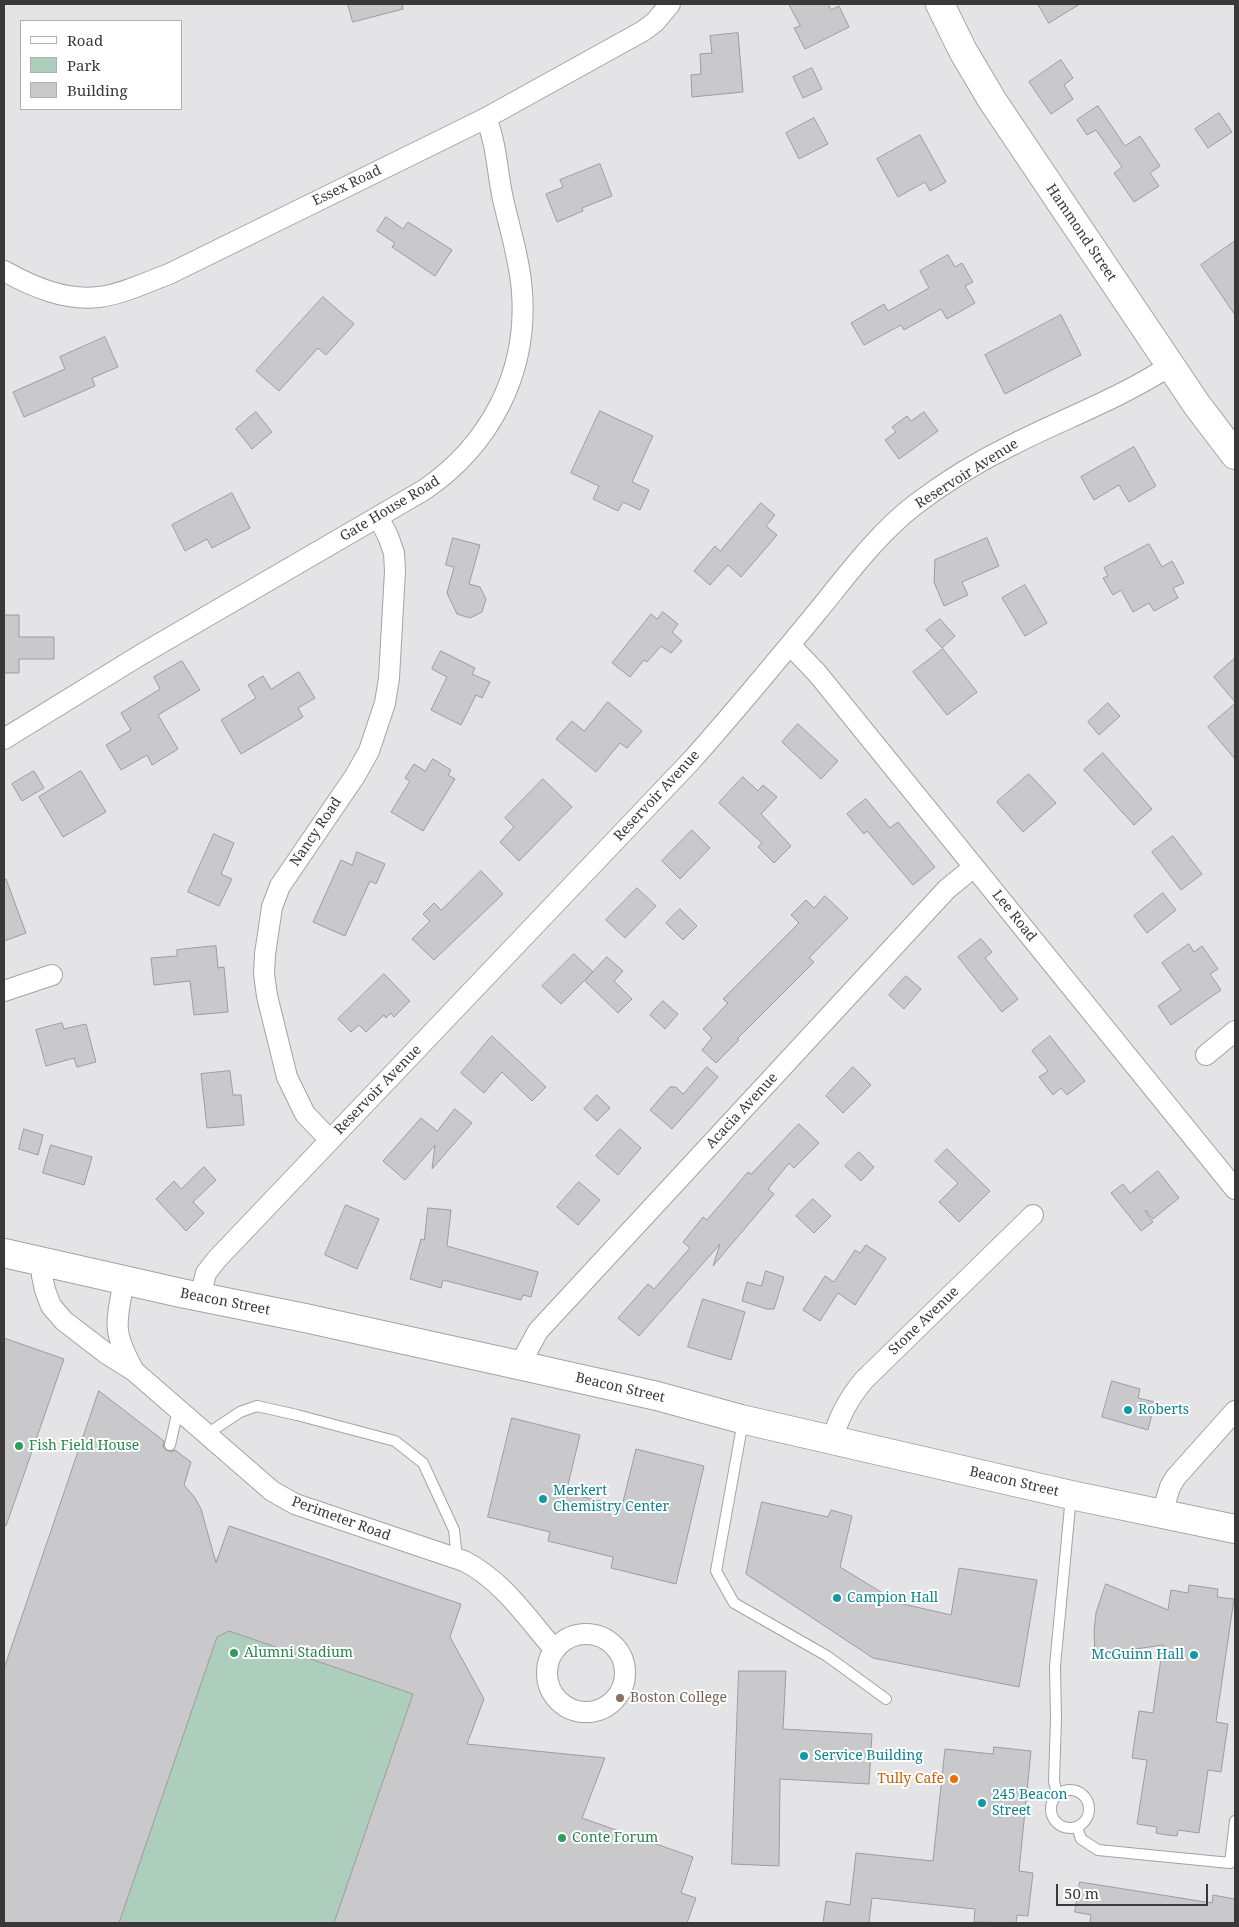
<!DOCTYPE html>
<style>
body{margin:0}
#map{position:relative;width:1239px;height:1927px;overflow:hidden;background:#e4e4e6;font-family:"Noto Serif",serif}
canvas{display:block}
.frame{position:absolute;inset:0;border:5px solid #39393a;pointer-events:none}
.legend{position:absolute;left:20px;top:20px;width:162px;height:90px;box-sizing:border-box;background:#fff;border:1px solid #b0b0b0;margin:0;padding:6px 9px;list-style:none;font-size:15px;color:#39393a}
.legend li{display:flex;align-items:center;gap:10px;height:25px}
.legend b{width:25px;border:1px solid #b0b0b0}
.scale{position:absolute;left:1056px;top:1884px;width:152px;height:22px;box-sizing:border-box;border:2px solid #39393a;border-top:0;padding-left:6px;font-size:15px;line-height:18px;white-space:nowrap;color:#39393a;-webkit-text-stroke:4px #fff;paint-order:stroke}
</style>
<div id="map">
<canvas width="1239" height="1927"></canvas>
<div class="frame"></div>
<ul class="legend">
<li><b style="height:6px;background:#fff"></b>Road</li>
<li><b style="height:14px;background:#aecebd"></b>Park</li>
<li><b style="height:14px;background:#c9c9cb"></b>Building</li>
</ul>
<div class="scale">50 m</div>
</div>
<script>
const ctx = document.querySelector('canvas').getContext('2d');
ctx.lineJoin = 'round';
function fill(path, color) {
  ctx.fillStyle = color;
  ctx.fill(path, 'evenodd');
}
function strokePath(path, color, width, dash) {
  ctx.strokeStyle = color;
  ctx.lineWidth = width;
  ctx.lineCap = dash ? 'butt' : 'round';
  ctx.setLineDash(dash || []);
  ctx.stroke(path);
}
function label(font, color, halo, rows, align = 'center') {
  ctx.font = font + ' "Noto Serif",serif';
  ctx.lineWidth = 4;
  ctx.setLineDash([]);
  ctx.textBaseline = 'middle';
  ctx.strokeStyle = halo;
  ctx.fillStyle = color;
  for (const [text, x, y, turn = 0] of rows) {
    ctx.save();
    ctx.translate(x, y);
    ctx.rotate((+turn || 0) * Math.PI / 180);
    ctx.textAlign = isNaN(turn) ? turn : align;
    if (halo) ctx.strokeText(text, 0, 0);
    ctx.fillText(text, 0, 0);
    ctx.restore();
  }
}
const green = new Path2D(`
 M 99,1391 L 191,1462 L 184,1485 C 208,1509 206,1524 202,1555 L 217,1559 L 229,1526 L 461,1604 L 450,1637 L 484,1699 L 467,1744 L 504,1787 L 456,1923 L 4,1923 L 4,1669 Z`);
const building = new Path2D(`
 M 348,4 L 402,4 L 403,9 L 353,22 Z
 M 789,4 L 828,4 L 831,10 L 839,6 L 849,27 L 805,49 L 794,28 L 800,26 Z
 M 1038,4 L 1080,4 L 1049,23 Z
 M 738,33 L 743,92 L 692,97 L 691,75 L 701,74 L 700,54 L 712,53 L 710,36 Z
 M 1061,60 L 1073,78 L 1064,85 L 1073,99 L 1051,114 L 1029,82 Z
 M 812,68 L 822,89 L 803,98 L 793,77 Z
 M 1098,106 L 1125,146 L 1140,136 L 1160,166 L 1150,173 L 1159,186 L 1134,202 L 1114,173 L 1122,167 L 1096,130 L 1087,135 L 1077,120 Z
 M 1219,113 L 1232,132 L 1208,148 L 1195,129 Z
 M 814,118 L 828,144 L 799,159 L 786,133 Z
 M 920,135 L 946,182 L 930,191 L 925,182 L 898,197 L 877,159 Z
 M 600,164 L 612,196 L 582,208 L 583,211 L 557,222 L 546,194 L 563,187 L 560,180 Z
 M 386,217 L 403,229 L 408,222 L 452,250 L 435,276 L 392,247 L 395,243 L 377,231 Z
 M 1235,241 L 1235,315 L 1201,265 Z
 M 948,255 L 955,267 L 962,263 L 973,282 L 965,286 L 975,303 L 947,319 L 941,309 L 904,330 L 901,325 L 864,345 L 851,323 L 884,304 L 888,311 L 929,288 L 920,271 Z
 M 323,297 L 354,324 L 326,355 L 318,348 L 279,391 L 256,371 Z
 M 1061,315 L 1081,355 L 1005,394 L 985,355 Z
 M 105,337 L 118,367 L 92,378 L 95,386 L 24,417 L 13,392 L 65,369 L 60,357 Z
 M 600,411 L 653,436 L 632,482 L 649,490 L 640,510 L 623,502 L 618,511 L 593,499 L 599,486 L 571,473 Z
 M 256,412 L 272,432 L 252,449 L 236,429 Z
 M 924,412 L 938,431 L 899,459 L 885,440 L 896,432 L 892,427 L 907,416 L 911,421 Z
 M 1134,447 L 1156,486 L 1129,502 L 1119,485 L 1094,500 L 1081,477 Z
 M 232,493 L 250,528 L 212,548 L 207,539 L 185,551 L 172,525 Z
 M 761,503 L 775,515 L 766,526 L 777,535 L 741,577 L 728,565 L 710,585 L 694,571 L 715,546 L 720,551 Z
 M 453,538 L 480,545 L 469,584 L 480,587 L 486,599 L 482,612 L 470,618 L 457,614 L 447,593 L 454,567 L 446,565 Z
 M 987,538 L 999,566 L 962,582 L 968,595 L 944,606 L 934,582 L 935,560 Z
 M 1149,544 L 1162,567 L 1172,561 L 1184,583 L 1173,588 L 1178,598 L 1154,611 L 1149,603 L 1133,612 L 1121,590 L 1113,595 L 1103,578 L 1108,576 L 1104,568 Z
 M 1025,585 L 1047,623 L 1025,636 L 1002,598 Z
 M 663,612 L 678,624 L 672,632 L 682,641 L 671,653 L 661,646 L 647,662 L 644,660 L 630,677 L 612,663 L 651,614 L 657,619 Z
 M 4,615 L 19,615 L 19,637 L 54,637 L 54,659 L 19,659 L 19,673 L 4,673 Z
 M 940,619 L 955,636 L 942,648 L 926,630 Z
 M 943,649 L 977,692 L 947,715 L 913,672 Z
 M 441,651 L 475,668 L 472,674 L 490,682 L 482,698 L 476,695 L 461,725 L 431,710 L 447,677 L 432,669 Z
 M 1235,658 L 1235,702 L 1214,677 Z
 M 182,661 L 200,690 L 158,715 L 178,749 L 152,765 L 147,755 L 121,770 L 106,745 L 131,730 L 121,713 L 160,689 L 154,677 Z
 M 299,672 L 315,698 L 298,708 L 303,717 L 241,754 L 221,720 L 256,698 L 248,685 L 263,676 L 271,689 Z
 M 608,702 L 642,731 L 627,748 L 620,743 L 596,772 L 556,739 L 572,721 L 584,731 Z
 M 1108,703 L 1120,716 L 1099,735 L 1088,722 Z
 M 1235,704 L 1235,759 L 1208,727 Z
 M 798,724 L 838,761 L 821,779 L 782,742 Z
 M 1103,753 L 1152,809 L 1134,825 L 1084,770 Z
 M 433,759 L 451,770 L 448,775 L 455,779 L 423,831 L 391,812 L 410,781 L 405,778 L 414,764 L 425,771 Z
 M 34,771 L 44,788 L 22,801 L 12,784 Z
 M 81,771 L 106,812 L 63,837 L 39,797 Z
 M 1029,774 L 1056,803 L 1023,832 L 997,802 Z
 M 743,777 L 758,791 L 763,785 L 777,797 L 761,814 L 791,846 L 774,863 L 758,847 L 762,843 L 719,803 Z
 M 543,779 L 572,807 L 519,861 L 500,842 L 514,827 L 505,818 Z
 M 866,799 L 890,828 L 898,822 L 935,867 L 913,885 L 867,831 L 864,834 L 847,814 Z
 M 692,830 L 710,848 L 680,879 L 662,861 Z
 M 214,834 L 234,843 L 221,874 L 232,879 L 219,906 L 188,892 Z
 M 1173,836 L 1202,874 L 1181,890 L 1152,852 Z
 M 357,852 L 385,864 L 376,884 L 370,881 L 345,936 L 313,922 L 341,860 L 352,865 Z
 M 481,871 L 503,894 L 434,960 L 412,939 L 430,921 L 423,914 L 434,903 L 441,910 Z
 M 4,879 L 6,879 L 26,933 L 4,941 Z
 M 637,888 L 656,906 L 625,938 L 606,920 Z
 M 1163,893 L 1176,910 L 1147,933 L 1134,916 Z
 M 825,896 L 848,918 L 809,958 L 814,962 L 737,1039 L 739,1040 L 716,1063 L 702,1050 L 712,1038 L 703,1029 L 728,1003 L 723,999 L 799,923 L 791,915 L 806,900 L 814,908 Z
 M 680,909 L 697,926 L 683,940 L 666,923 Z
 M 981,939 L 992,952 L 985,958 L 1018,999 L 1002,1012 L 958,957 Z
 M 1189,944 L 1194,952 L 1202,946 L 1218,969 L 1210,974 L 1221,990 L 1171,1025 L 1158,1006 L 1181,990 L 1162,963 Z
 M 216,946 L 218,968 L 224,967 L 228,1012 L 194,1015 L 190,981 L 154,985 L 151,958 L 177,956 L 177,950 Z
 M 574,954 L 593,972 L 561,1004 L 542,986 Z
 M 607,957 L 623,971 L 614,981 L 632,999 L 618,1013 L 585,981 Z
 M 384,974 L 410,1001 L 394,1017 L 391,1013 L 386,1018 L 384,1015 L 366,1032 L 359,1025 L 351,1032 L 338,1019 Z
 M 906,976 L 921,989 L 904,1009 L 889,995 Z
 M 663,1001 L 678,1014 L 665,1029 L 650,1015 Z
 M 62,1023 L 64,1029 L 86,1024 L 96,1062 L 77,1067 L 74,1058 L 46,1066 L 36,1030 Z
 M 492,1036 L 546,1087 L 532,1101 L 502,1072 L 484,1093 L 461,1073 Z
 M 1050,1036 L 1085,1081 L 1067,1095 L 1061,1088 L 1053,1095 L 1039,1077 L 1048,1071 L 1032,1051 Z
 M 707,1067 L 718,1077 L 672,1129 L 650,1110 L 670,1087 L 676,1087 L 683,1094 Z
 M 853,1067 L 871,1085 L 843,1113 L 826,1096 Z
 M 230,1071 L 233,1095 L 241,1095 L 244,1125 L 207,1128 L 201,1074 Z
 M 597,1095 L 610,1108 L 597,1121 L 584,1109 Z
 M 455,1109 L 472,1123 L 432,1169 L 435,1145 L 405,1180 L 383,1161 L 421,1118 L 437,1131 Z
 M 799,1124 L 819,1143 L 794,1168 L 789,1163 L 768,1189 L 774,1194 L 713,1266 L 720,1244 L 639,1336 L 618,1318 L 648,1284 L 654,1289 L 690,1248 L 683,1242 L 703,1217 L 707,1220 L 748,1172 L 751,1174 Z
 M 24,1129 L 43,1135 L 38,1155 L 19,1149 Z
 M 620,1129 L 641,1148 L 618,1175 L 596,1156 Z
 M 51,1145 L 92,1157 L 84,1185 L 43,1173 Z
 M 947,1149 L 990,1191 L 959,1222 L 939,1202 L 958,1183 L 935,1161 Z
 M 859,1152 L 874,1167 L 861,1181 L 845,1166 Z
 M 204,1167 L 216,1180 L 193,1202 L 204,1213 L 186,1231 L 156,1199 L 174,1181 L 181,1189 Z
 M 1158,1171 L 1179,1198 L 1153,1219 L 1146,1210 L 1145,1211 L 1153,1222 L 1141,1231 L 1111,1193 L 1123,1184 L 1130,1193 Z
 M 579,1182 L 600,1200 L 578,1225 L 557,1207 Z
 M 813,1199 L 831,1216 L 814,1233 L 796,1216 Z
 M 346,1205 L 379,1219 L 357,1269 L 325,1255 Z
 M 428,1208 L 451,1210 L 447,1246 L 538,1272 L 531,1297 L 523,1295 L 521,1300 L 443,1280 L 441,1288 L 410,1279 L 421,1239 L 424,1240 Z
 M 866,1245 L 886,1258 L 855,1305 L 838,1293 L 820,1321 L 803,1310 L 825,1276 L 834,1282 L 855,1250 L 860,1253 Z
 M 766,1271 L 784,1277 L 774,1309 L 767,1309 L 742,1301 L 747,1282 L 761,1286 Z
 M 703,1299 L 745,1312 L 731,1360 L 688,1347 Z
 M 4,1338 L 64,1359 L 6,1526 L 4,1525 Z
 M 1112,1381 L 1140,1389 L 1138,1398 L 1155,1402 L 1148,1430 L 1102,1417 Z
 M 99,1391 L 164,1441 L 163,1447 L 166,1450 L 172,1452 L 175,1450 L 191,1462 L 184,1485 L 195,1498 L 201,1509 L 216,1563 L 229,1526 L 461,1604 L 450,1637 L 484,1699 L 467,1744 L 605,1758 L 582,1818 L 693,1857 L 681,1893 L 696,1898 L 687,1923 L 334,1923 L 413,1694 L 229,1631 L 217,1637 L 119,1923 L 4,1923 L 4,1669 Z
 M 512,1418 L 580,1435 L 566,1493 L 622,1506 L 636,1449 L 704,1466 L 676,1584 L 611,1568 L 613,1557 L 548,1541 L 550,1532 L 488,1517 Z
 M 762,1502 L 828,1517 L 831,1510 L 852,1516 L 840,1567 L 899,1603 L 951,1615 L 959,1568 L 1037,1580 L 1019,1687 L 873,1658 L 746,1574 Z
 M 1106,1584 L 1168,1610 L 1171,1590 L 1188,1593 L 1189,1585 L 1218,1589 L 1217,1597 L 1234,1599 L 1216,1722 L 1228,1724 L 1221,1772 L 1208,1770 L 1199,1833 L 1178,1830 L 1177,1836 L 1167,1835 L 1156,1833 L 1157,1827 L 1137,1824 L 1147,1760 L 1132,1758 L 1139,1711 L 1153,1713 L 1163,1645 L 1095,1655 L 1094,1631 L 1096,1613 Z
 M 739,1671 L 786,1671 L 783,1729 L 872,1734 L 869,1784 L 780,1779 L 779,1866 L 732,1864 Z
 M 994,1747 L 1031,1751 L 1019,1871 L 1033,1873 L 1028,1916 L 1017,1915 L 1016,1923 L 974,1922 L 975,1909 L 872,1898 L 869,1923 L 823,1923 L 826,1901 L 850,1905 L 856,1853 L 933,1861 L 945,1749 L 993,1754 Z
 M 1080,1882 L 1212,1903 L 1213,1895 L 1235,1899 L 1235,1923 L 1090,1923 L 1091,1915 L 1075,1912 Z`);
const lane = new Path2D(`
 M 743,1421 L 716,1571 L 734,1603 L 827,1656 L 886,1699
 M 207,1434 L 240,1412 L 257,1406 L 297,1415 L 395,1441 L 423,1463 L 454,1530 L 457,1559
 M 170,1445 L 178,1410
 M1051 1809a19 19 0 1 1 38 0a19 19 0 1 1-38 0Z
 M 1057,1795 L 1054,1781 L 1056,1719 L 1055,1666 L 1071,1496
 M 1077,1827 L 1081,1839 L 1098,1850 L 1230,1863 L 1235,1821`);
const street = new Path2D(`
 M 4,271 C 33,287 65,301 99,297 C 123,294 147,282 169,274 L 486,118 L 643,31 L 655,22 L 670,4
 M 790,645 L 817,673 L 1235,1189
 M 4,739 L 142,654 L 424,490 C 490,445 528,373 522,292 C 520,261 510,230 503,199 C 497,172 497,145 486,118
 M 4,991 L 52,975
 M 1206,1055 L 1235,1031
 M 330,1140 L 305,1114 L 287,1077 L 267,996 L 264,974 L 265,954 L 272,907 L 280,886 L 355,776 L 369,751 L 385,703 L 389,678 L 395,571 L 394,553 L 388,536 L 378,517
 M 44,1263 L 42,1276 L 45,1290 L 51,1306 L 64,1321 L 107,1354 L 134,1371 L 272,1491 L 295,1504 L 464,1561 C 502,1580 527,1618 554,1649
 M 124,1281 C 116,1323 112,1331 133,1369
 M 200,1297 L 206,1273 L 217,1259 L 690,762 C 734,713 775,663 817,612 C 848,574 877,534 916,504 C 945,482 979,461 1012,445 C 1065,418 1121,398 1171,365
 M 523,1366 L 525,1355 L 538,1331 L 947,889 L 974,867
 M 833,1440 C 838,1416 849,1398 864,1380 L 1033,1215
 M 1162,1513 L 1170,1487 L 1176,1477 L 1235,1411
 M547 1673a39 39 0 1 1 78 0a39 39 0 1 1-78 0Z`);
const secondary = new Path2D(`
 M 940,4 L 963,51 L 992,100 L 1197,405 L 1235,455`);
const primary = new Path2D(`
 M 4,1253 L 181,1293 L 305,1318 L 523,1366 L 657,1396 L 741,1419 L 1071,1495 L 1235,1529`);
const markers = [
 [1128,1410,5,"#0f9aa8"],
 [19,1446,5,"#2e9e5b"],
 [543,1499,5,"#0f9aa8"],
 [837,1598,5,"#0f9aa8"],
 [234,1653,5,"#2e9e5b"],
 [1194,1655,5,"#0f9aa8"],
 [620,1698,5,"#8d6e63"],
 [804,1756,5,"#0f9aa8"],
 [954,1779,5,"#e8710a"],
 [982,1803,5,"#0f9aa8"],
 [562,1838,5,"#2e9e5b"]
];
const streetNames = [
 ["Essex Road",347,186,-26],
 ["Hammond Street",1081,233,56],
 ["Reservoir Avenue",967,474,-32],
 ["Gate House Road",390,509,-31],
 ["Reservoir Avenue",657,796,-47],
 ["Nancy Road",316,832,-56],
 ["Lee Road",1014,916,51],
 ["Reservoir Avenue",378,1090,-46],
 ["Acacia Avenue",742,1111,-47],
 ["Beacon Street",225,1302,11],
 ["Stone Avenue",924,1321,-44],
 ["Beacon Street",620,1388,13],
 ["Beacon Street",1014,1482,13],
 ["Perimeter Road",341,1519,20]
];
const cultureNames = [
 ["Roberts",1138,1410],
 ["Merkert",553,1491],
 ["Chemistry Center",553,1507],
 ["Campion Hall",847,1598],
 ["McGuinn Hall",1184,1655,"right"],
 ["Service Building",814,1756],
 ["245 Beacon",992,1795],
 ["Street",992,1811]
];
const leisureNames = [
 ["Fish Field House",29,1446],
 ["Alumni Stadium",244,1653],
 ["Conte Forum",572,1838]
];
const educationNames = [
 ["Boston College",630,1698]
];
const foodNames = [
 ["Tully Cafe",944,1779]
];
fill(green, '#aecebd');
fill(building, '#c9c9cb');
strokePath(building, '#9c9c9e', 1);
strokePath(lane, '#a3a3a4', 12);
strokePath(street, '#a3a3a4', 22);
strokePath(secondary, '#a3a3a4', 30);
strokePath(primary, '#a3a3a4', 30);
strokePath(lane, '#fff', 10);
strokePath(street, '#fff', 20);
strokePath(secondary, '#fff', 28);
strokePath(primary, '#fff', 28);
for (const [x, y, r, color] of markers) {
  const dot = new Path2D();
  dot.arc(x, y, r, 0, 2 * Math.PI);
  ctx.fillStyle = color;
  ctx.fill(dot);
  strokePath(dot, '#fff', 2);
}
label('14px', '#39393a', '#fff', streetNames);
label('14px', '#0d838f', '#fff', cultureNames, 'left');
label('14px', '#27864d', '#fff', leisureNames, 'left');
label('14px', '#785e54', '#fff', educationNames, 'left');
label('14px', '#c56008', '#fff', foodNames, 'right');
</script>
